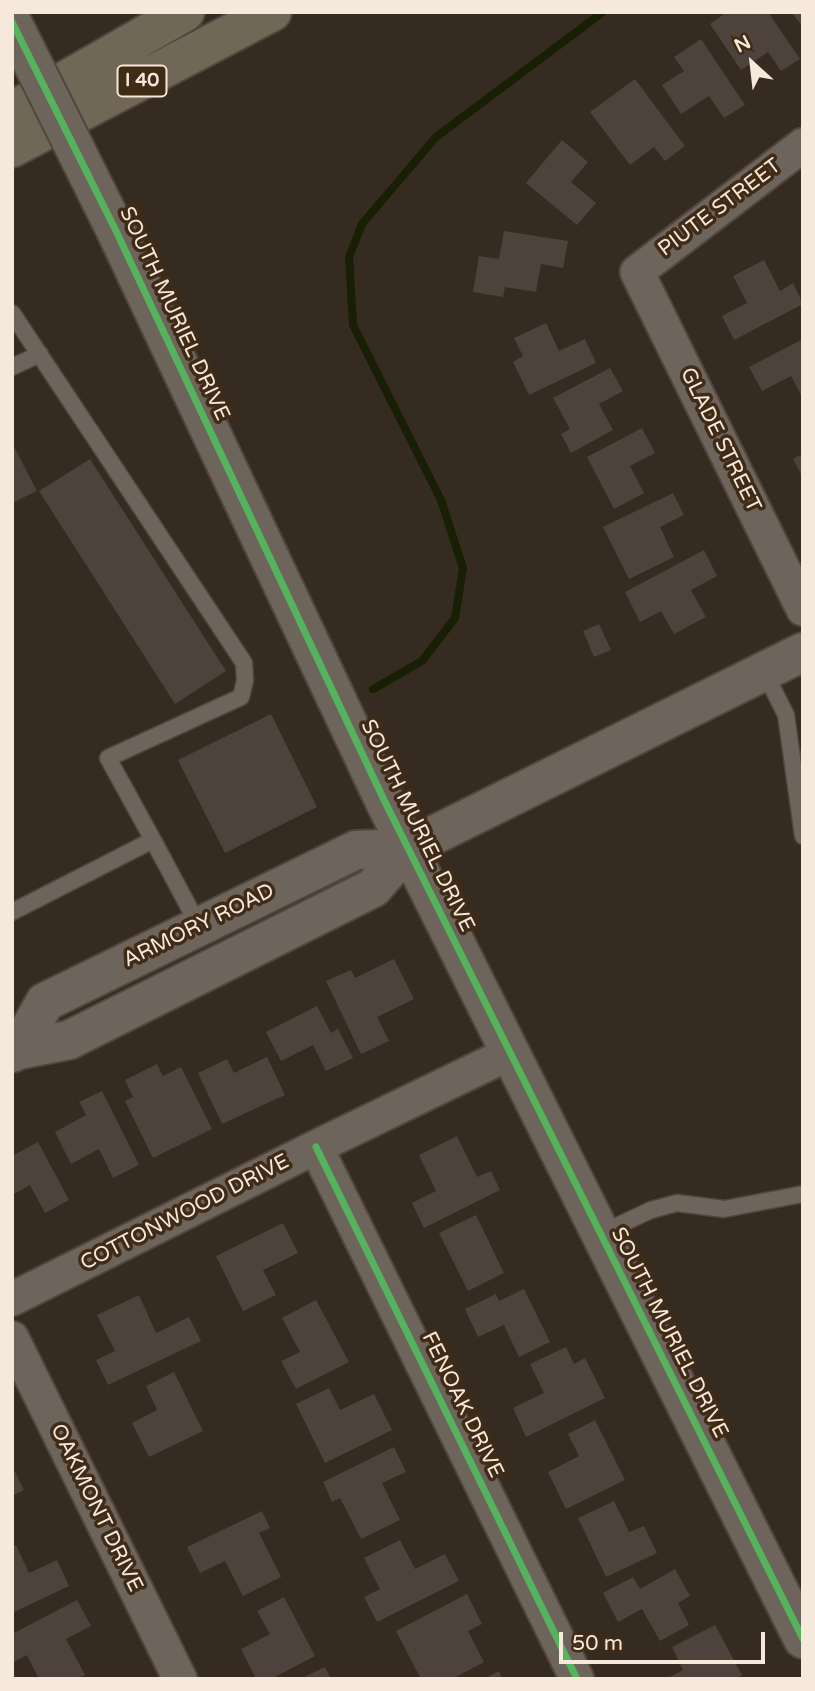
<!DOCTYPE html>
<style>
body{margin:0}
#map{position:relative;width:815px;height:1691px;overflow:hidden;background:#362b20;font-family:"Varela Round",sans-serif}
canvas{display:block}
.frame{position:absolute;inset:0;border:14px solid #f6e8db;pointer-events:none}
.north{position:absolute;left:717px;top:28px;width:70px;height:70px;-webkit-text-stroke:5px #402b16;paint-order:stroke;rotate:333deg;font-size:19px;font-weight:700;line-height:28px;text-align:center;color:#f6e8db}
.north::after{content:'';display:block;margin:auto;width:24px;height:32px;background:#f6e8db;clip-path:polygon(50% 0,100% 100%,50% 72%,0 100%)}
.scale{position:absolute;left:559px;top:1632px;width:206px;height:32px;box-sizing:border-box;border:4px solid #f6e8db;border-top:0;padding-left:9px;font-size:21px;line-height:24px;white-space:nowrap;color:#f6e8db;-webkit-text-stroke:5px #402b16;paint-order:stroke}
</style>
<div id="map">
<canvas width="815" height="1691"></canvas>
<div class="frame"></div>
<div class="north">N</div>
<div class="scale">50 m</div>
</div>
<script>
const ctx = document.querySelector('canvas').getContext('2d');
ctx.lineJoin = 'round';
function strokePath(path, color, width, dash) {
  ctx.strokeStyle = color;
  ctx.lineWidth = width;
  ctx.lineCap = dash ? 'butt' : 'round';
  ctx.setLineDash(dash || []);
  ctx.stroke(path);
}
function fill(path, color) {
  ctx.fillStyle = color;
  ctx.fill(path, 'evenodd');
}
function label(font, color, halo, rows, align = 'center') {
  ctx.font = font + ' "Varela Round",sans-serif';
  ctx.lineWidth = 7;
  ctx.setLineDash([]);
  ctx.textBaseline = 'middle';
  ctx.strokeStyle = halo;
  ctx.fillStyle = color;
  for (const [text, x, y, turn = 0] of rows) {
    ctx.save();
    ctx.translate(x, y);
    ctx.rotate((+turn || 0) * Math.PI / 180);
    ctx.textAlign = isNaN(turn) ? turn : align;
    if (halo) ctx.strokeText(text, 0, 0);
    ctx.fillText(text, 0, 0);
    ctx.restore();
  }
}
const stream = new Path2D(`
 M 373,689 L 422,661 L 455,618 L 463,568 L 441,500 L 353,325 L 349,257 L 362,224 L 436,137 L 603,12`);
const building = new Path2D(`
 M 727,12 L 768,12 L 800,59 L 781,71 L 768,52 L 741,70 L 710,24 Z
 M 791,12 L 803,12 L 803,27 Z
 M 701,39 L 745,105 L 724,118 L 709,96 L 681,114 L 662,85 L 684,71 L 674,57 Z
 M 635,79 L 685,146 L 665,161 L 654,147 L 630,165 L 590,112 Z
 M 562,140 L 588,162 L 571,182 L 596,203 L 577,225 L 526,183 Z
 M 504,231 L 568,241 L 563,268 L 541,264 L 536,292 L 505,287 L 503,297 L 473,292 L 479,256 L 499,259 Z
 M 764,260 L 780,291 L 793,283 L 803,304 L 734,340 L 722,316 L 747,303 L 733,276 Z
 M 546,323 L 559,351 L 585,339 L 596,363 L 529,395 L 513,362 L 523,356 L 514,338 Z
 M 803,339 L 803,399 L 791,376 L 762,391 L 749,367 Z
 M 610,368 L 623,391 L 599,404 L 613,430 L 571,453 L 561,434 L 570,429 L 553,398 Z
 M 642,428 L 655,453 L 630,466 L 644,493 L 614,509 L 587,457 Z
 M 12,443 L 37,491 L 12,503 Z
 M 803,454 L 803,478 L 793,459 Z
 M 90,459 L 226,671 L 175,704 L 39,491 Z
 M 673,493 L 684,515 L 660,527 L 674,557 L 629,579 L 603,527 Z
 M 704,550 L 717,576 L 691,590 L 706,617 L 674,634 L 661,611 L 640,622 L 625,592 Z
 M 599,624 L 611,650 L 594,657 L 583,631 Z
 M 271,714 L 317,807 L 225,853 L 178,760 Z
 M 394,959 L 414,999 L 377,1017 L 389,1041 L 361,1054 L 326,981 L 351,970 L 355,978 Z
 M 317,1006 L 331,1033 L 338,1029 L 353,1058 L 326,1071 L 313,1045 L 281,1061 L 266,1032 Z
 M 267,1057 L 285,1095 L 222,1124 L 198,1073 L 227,1059 L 234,1073 Z
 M 157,1064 L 163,1076 L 181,1067 L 212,1129 L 153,1158 L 125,1101 L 133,1097 L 125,1080 Z
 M 102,1091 L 139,1165 L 113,1178 L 99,1149 L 71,1164 L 55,1132 L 86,1115 L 79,1102 Z
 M 457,1136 L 477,1177 L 491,1171 L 500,1190 L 424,1228 L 412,1203 L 436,1191 L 419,1155 Z
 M 38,1142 L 69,1200 L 45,1213 L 30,1185 L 12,1195 L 12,1156 Z
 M 476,1215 L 504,1273 L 468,1291 L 439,1233 Z
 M 283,1223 L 298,1253 L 263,1270 L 276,1295 L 243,1311 L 216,1256 Z
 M 524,1289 L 550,1342 L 519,1357 L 504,1325 L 478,1337 L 465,1309 L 496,1294 L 499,1301 Z
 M 139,1295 L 156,1333 L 189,1317 L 201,1341 L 108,1385 L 96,1360 L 115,1351 L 97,1315 Z
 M 316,1300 L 349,1362 L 296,1389 L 281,1361 L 300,1352 L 282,1318 Z
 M 566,1347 L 574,1364 L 585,1358 L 605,1398 L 526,1437 L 513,1408 L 544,1393 L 530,1364 Z
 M 174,1372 L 203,1431 L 149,1457 L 132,1423 L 157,1410 L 146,1386 Z
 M 329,1388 L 340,1410 L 374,1394 L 392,1430 L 325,1463 L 296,1404 Z
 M 595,1420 L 625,1480 L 566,1509 L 548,1472 L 579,1456 L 568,1434 Z
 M 394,1447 L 406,1472 L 382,1483 L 400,1520 L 361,1539 L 340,1498 L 332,1502 L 323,1482 Z
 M 12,1466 L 24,1490 L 12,1496 Z
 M 614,1501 L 629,1532 L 644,1526 L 657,1553 L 606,1577 L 578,1518 Z
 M 262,1511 L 270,1528 L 259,1533 L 281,1577 L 243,1596 L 225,1561 L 200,1573 L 187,1547 Z
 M 400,1540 L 415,1569 L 445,1554 L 459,1581 L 377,1622 L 364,1597 L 380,1589 L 364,1558 Z
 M 16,1545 L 29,1573 L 57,1560 L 69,1586 L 12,1613 L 12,1547 Z
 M 675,1569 L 690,1596 L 678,1603 L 689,1625 L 660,1641 L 642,1609 L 618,1622 L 603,1593 L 633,1577 L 640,1589 Z
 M 467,1594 L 482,1624 L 468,1631 L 484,1662 L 452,1679 L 421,1679 L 396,1631 Z
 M 284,1597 L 315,1656 L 271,1679 L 256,1679 L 241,1649 L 270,1634 L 257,1611 Z
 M 77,1600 L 91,1626 L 66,1639 L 85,1675 L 77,1679 L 39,1679 L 27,1655 L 12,1663 L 12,1634 Z
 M 715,1625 L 742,1675 L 735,1679 L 666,1679 L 683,1670 L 672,1647 Z
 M 325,1667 L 331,1679 L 300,1679 Z
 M 499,1671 L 502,1679 L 484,1679 Z`);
const lane = new Path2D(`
 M 12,313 L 244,663 L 245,681 L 241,697 L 108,758 L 153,840 L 12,912
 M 12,367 L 40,354
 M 764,671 L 786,715 L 803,836
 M 153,840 L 199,926
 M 600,1234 L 651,1210 L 677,1203 L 724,1209 L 803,1194`);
const street = new Path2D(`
 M 803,145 L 637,272 L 803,609
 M 316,1147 L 577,1679
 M 12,1299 L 316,1147 L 510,1053
 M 12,1338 L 180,1679`);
const secondary = new Path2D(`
 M 116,231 L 384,800 L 803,1639
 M 18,1050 L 45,1002 L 356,850 L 408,848
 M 12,1053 L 18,1050 L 69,1040 L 373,888 L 408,848 L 803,652`);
const highway = new Path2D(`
 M 12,111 L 185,12
 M 12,148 L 272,12`);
const secondaryBridge = new Path2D(`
 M 12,22 L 116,231`);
const cycleway = new Path2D(`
 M 12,22 L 116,231 L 384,800 L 803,1639
 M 316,1147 L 577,1679`);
const shields = [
 [142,81,49]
];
const shieldNames = [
 ["I 40",142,81]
];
const streetNames = [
 ["PIUTE STREET",720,208,-37],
 ["SOUTH MURIEL DRIVE",174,314,65],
 ["GLADE STREET",720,440,64],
 ["SOUTH MURIEL DRIVE",417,826,64],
 ["ARMORY ROAD",199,926,-26],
 ["COTTONWOOD DRIVE",185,1213,-27],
 ["SOUTH MURIEL DRIVE",669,1333,63],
 ["FENOAK DRIVE",462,1405,64],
 ["OAKMONT DRIVE",96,1508,64]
];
strokePath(stream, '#181f04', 8);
fill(building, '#4e423c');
strokePath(lane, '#50463d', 19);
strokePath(street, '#50463d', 37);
strokePath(secondary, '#50463d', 42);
strokePath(highway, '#50463d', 42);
strokePath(lane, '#6d645c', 16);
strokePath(street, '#6d645c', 33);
strokePath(secondary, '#6d645c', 38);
strokePath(highway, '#716757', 38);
strokePath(secondaryBridge, '#50463d', 42, []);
strokePath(secondaryBridge, '#6d645c', 38);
strokePath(cycleway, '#56b35d', 7);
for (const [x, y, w] of shields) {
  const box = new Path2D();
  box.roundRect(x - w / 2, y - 15.5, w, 31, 5);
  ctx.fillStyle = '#402b16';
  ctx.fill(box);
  strokePath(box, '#f6e8db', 2);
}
label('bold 19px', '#f6e8db', null, shieldNames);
label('21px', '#f6e8db', '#402b16', streetNames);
</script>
